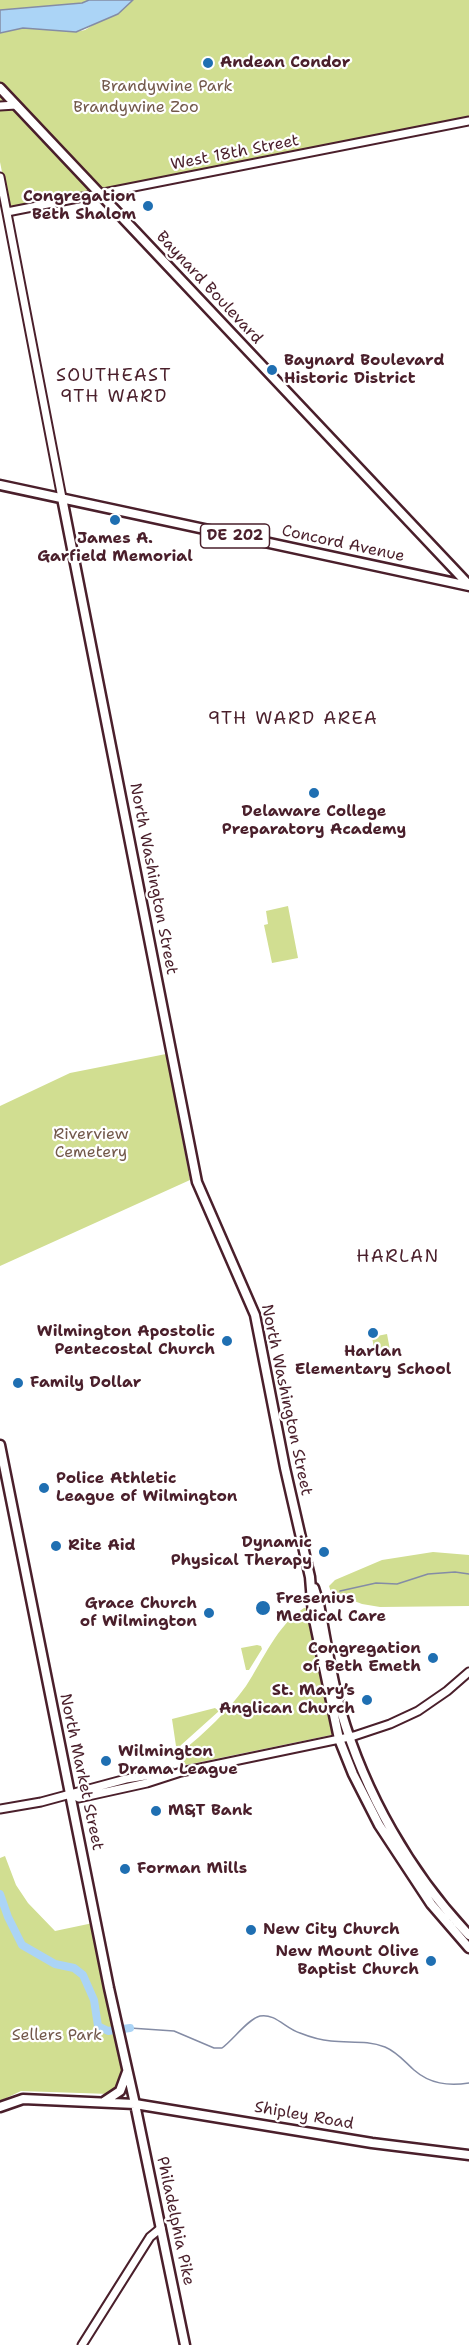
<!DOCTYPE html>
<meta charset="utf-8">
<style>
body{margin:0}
canvas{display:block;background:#fff}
</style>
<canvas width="469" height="2345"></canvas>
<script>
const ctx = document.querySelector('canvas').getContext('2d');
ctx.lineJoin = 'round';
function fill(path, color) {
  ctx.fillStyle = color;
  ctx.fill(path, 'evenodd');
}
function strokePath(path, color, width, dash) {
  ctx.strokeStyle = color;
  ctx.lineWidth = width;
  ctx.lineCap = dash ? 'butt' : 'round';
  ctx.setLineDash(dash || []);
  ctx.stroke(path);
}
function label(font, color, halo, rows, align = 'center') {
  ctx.font = font + ' "Shantell Sans",sans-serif';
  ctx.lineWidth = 4.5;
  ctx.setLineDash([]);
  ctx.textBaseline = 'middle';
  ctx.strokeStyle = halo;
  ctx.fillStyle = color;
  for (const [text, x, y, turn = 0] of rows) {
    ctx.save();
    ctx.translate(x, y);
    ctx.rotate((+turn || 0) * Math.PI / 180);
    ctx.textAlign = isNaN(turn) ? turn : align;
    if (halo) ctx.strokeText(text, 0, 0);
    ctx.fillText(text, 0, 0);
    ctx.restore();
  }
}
const green = new Path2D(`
 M 0,0 L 89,0 L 82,3 L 0,10 Z
 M 133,0 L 469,0 L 469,117 L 9,207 L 0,162 L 0,33 L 23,28 L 76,32 L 85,30 Z
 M 288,906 L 298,958 L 272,963 L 264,925 L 268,924 L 266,911 Z
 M 166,1054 L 190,1180 L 0,1266 L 0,1106 L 70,1073 Z
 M 387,1334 L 390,1350 L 375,1354 L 372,1337 Z
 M 433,1552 L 469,1555 L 469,1606 L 380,1607 L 362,1604 L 331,1592 L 329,1586 L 335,1580 L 382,1560 Z
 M 304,1608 L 310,1609 L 336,1734 L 186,1765 L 179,1757 L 181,1752 C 205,1733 228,1711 246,1686 C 263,1660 277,1625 304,1608 Z
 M 257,1645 L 261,1646 L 262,1649 L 249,1670 L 246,1670 L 241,1648 Z
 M 215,1708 L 219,1711 L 180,1746 L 176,1746 L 172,1719 Z
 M 5,1856 L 16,1885 L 28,1903 L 55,1931 L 93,1923 L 122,2071 L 119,2085 L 109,2094 L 21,2091 L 0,2101 L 0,1858 Z`);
const water = new Path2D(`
 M 89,0 L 133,0 L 118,14 L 76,32 L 23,28 L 0,33 L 0,10 L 82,3 Z`);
const stream = new Path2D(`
 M 340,1591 L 376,1583 L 397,1584 L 428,1574 L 455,1572 L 469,1574
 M 130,2028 L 174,2031 L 214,2048 L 222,2048 C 233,2040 248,2019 260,2016 C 275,2013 286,2029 300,2033 C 310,2037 320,2040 331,2041 C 350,2043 367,2040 385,2047 C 397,2052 404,2061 414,2070 C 430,2084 448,2086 469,2083`);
const river = new Path2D(`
 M 0,1894 L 8,1917 L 22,1945 L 55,1964 L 74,1968 L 83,1975 L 94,2000 L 98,2026 L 108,2031 L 130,2028`);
const minor = new Path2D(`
 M 0,106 L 16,105
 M 0,177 L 62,498
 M 7,212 L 469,121
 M 71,1794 L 79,1798 L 147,1783 L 181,1772 L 354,1736 L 390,1724 L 418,1711 L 447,1691 L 469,1672
 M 0,1809 L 41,1802 L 126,1779 L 170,1772
 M 82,2345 L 150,2237 L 161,2228`);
const major = new Path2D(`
 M 0,88 L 469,585
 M 0,485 L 469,586
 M 62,498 L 197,1182 L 255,1315 L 285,1468 L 310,1577 L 313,1615 L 339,1739 L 353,1774 L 379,1825 L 431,1904 L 469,1948
 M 0,1445 L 109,1988 L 135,2104 L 185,2345
 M 314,1588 L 319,1604 C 326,1639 331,1676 341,1711 C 365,1793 410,1873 469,1935
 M 105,2101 L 120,2091 L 127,2072
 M 0,2107 L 23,2099 L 135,2104 L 372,2143 L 469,2155`);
const markers = [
 [208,63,6,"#1f6fb2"],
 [148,206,6,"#1f6fb2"],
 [272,370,6,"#1f6fb2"],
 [115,520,6,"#1f6fb2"],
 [314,793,6,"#1f6fb2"],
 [373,1333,6,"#1f6fb2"],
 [227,1341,6,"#1f6fb2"],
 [18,1383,6,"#1f6fb2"],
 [44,1488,6,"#1f6fb2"],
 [56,1546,6,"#1f6fb2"],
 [324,1552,6,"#1f6fb2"],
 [263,1608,8,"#1f6fb2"],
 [209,1613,6,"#1f6fb2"],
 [433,1658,6,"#1f6fb2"],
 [367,1700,6,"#1f6fb2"],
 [106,1761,6,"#1f6fb2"],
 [156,1811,6,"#1f6fb2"],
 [125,1869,6,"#1f6fb2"],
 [251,1930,6,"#1f6fb2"],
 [431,1961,6,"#1f6fb2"]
];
const shields = [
 [235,536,69]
];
const shieldNames = [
 ["DE 202",235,536]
];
const poiNames = [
 ["Andean Condor",220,63],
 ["Congregation",136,197,"right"],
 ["Beth Shalom",136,215,"right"],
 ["Baynard Boulevard",284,361],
 ["Historic District",284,379],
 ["James A.",115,539,"center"],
 ["Garfield Memorial",115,557,"center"],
 ["Delaware College",314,812,"center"],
 ["Preparatory Academy",314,830,"center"],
 ["Wilmington Apostolic",215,1332,"right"],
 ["Pentecostal Church",215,1350,"right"],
 ["Harlan",373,1352,"center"],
 ["Elementary School",373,1370,"center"],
 ["Family Dollar",30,1383],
 ["Police Athletic",56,1479],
 ["League of Wilmington",56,1497],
 ["Dynamic",312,1543,"right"],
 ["Physical Therapy",312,1561,"right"],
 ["Rite Aid",68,1546],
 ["Fresenius",276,1599],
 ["Medical Care",276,1617],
 ["Grace Church",197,1604,"right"],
 ["of Wilmington",197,1622,"right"],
 ["Congregation",421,1649,"right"],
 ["of Beth Emeth",421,1667,"right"],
 ["St. Mary’s",355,1691,"right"],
 ["Anglican Church",355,1709,"right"],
 ["Wilmington",118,1752],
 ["Drama League",118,1770],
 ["M&T Bank",168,1811],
 ["Forman Mills",137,1869],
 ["New City Church",263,1930],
 ["New Mount Olive",419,1952,"right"],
 ["Baptist Church",419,1970,"right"]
];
const parkNames = [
 ["Brandywine Park",167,87],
 ["Brandywine Zoo",136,108],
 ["Riverview",91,1135],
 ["Cemetery",91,1153],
 ["Sellers Park",57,2036]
];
const streetNames = [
 ["West 18th Street",235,153,-11],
 ["Baynard Boulevard",209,288,47],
 ["Concord Avenue",343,544,12],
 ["North Washington Street",153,879,79],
 ["North Washington Street",286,1400,78],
 ["North Market Street",81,1772,78],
 ["Shipley Road",304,2116,10],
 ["Philadelphia Pike",175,2221,78]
];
const neighbourhoodNames = [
 ["SOUTHEAST",114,376],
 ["9TH WARD",114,397],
 ["9TH WARD AREA",293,719],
 ["HARLAN",398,1257]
];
fill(green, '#d1de91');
fill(water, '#abd4f6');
strokePath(water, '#848ca5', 1.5);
strokePath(stream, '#848ca5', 1.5);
strokePath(river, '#abd4f6', 8);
strokePath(minor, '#4a1f2b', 11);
strokePath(major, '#4a1f2b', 13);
strokePath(minor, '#fff', 7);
strokePath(major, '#fff', 8);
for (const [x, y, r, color] of markers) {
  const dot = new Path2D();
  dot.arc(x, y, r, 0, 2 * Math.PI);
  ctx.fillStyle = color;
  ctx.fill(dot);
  strokePath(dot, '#fff', 2);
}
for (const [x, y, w] of shields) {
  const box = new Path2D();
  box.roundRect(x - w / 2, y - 12, w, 24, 4.5);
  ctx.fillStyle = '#fff';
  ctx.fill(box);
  strokePath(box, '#4a1f2b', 1.5);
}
label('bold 15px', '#4a1f2b', null, shieldNames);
label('bold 16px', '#4a1f2b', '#fff', poiNames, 'left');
label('16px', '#72584a', '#fff', parkNames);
label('16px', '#4a1f2b', '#fff', streetNames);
ctx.letterSpacing = '1.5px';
label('18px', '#4a1f2b', '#fff', neighbourhoodNames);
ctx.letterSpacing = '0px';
</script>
